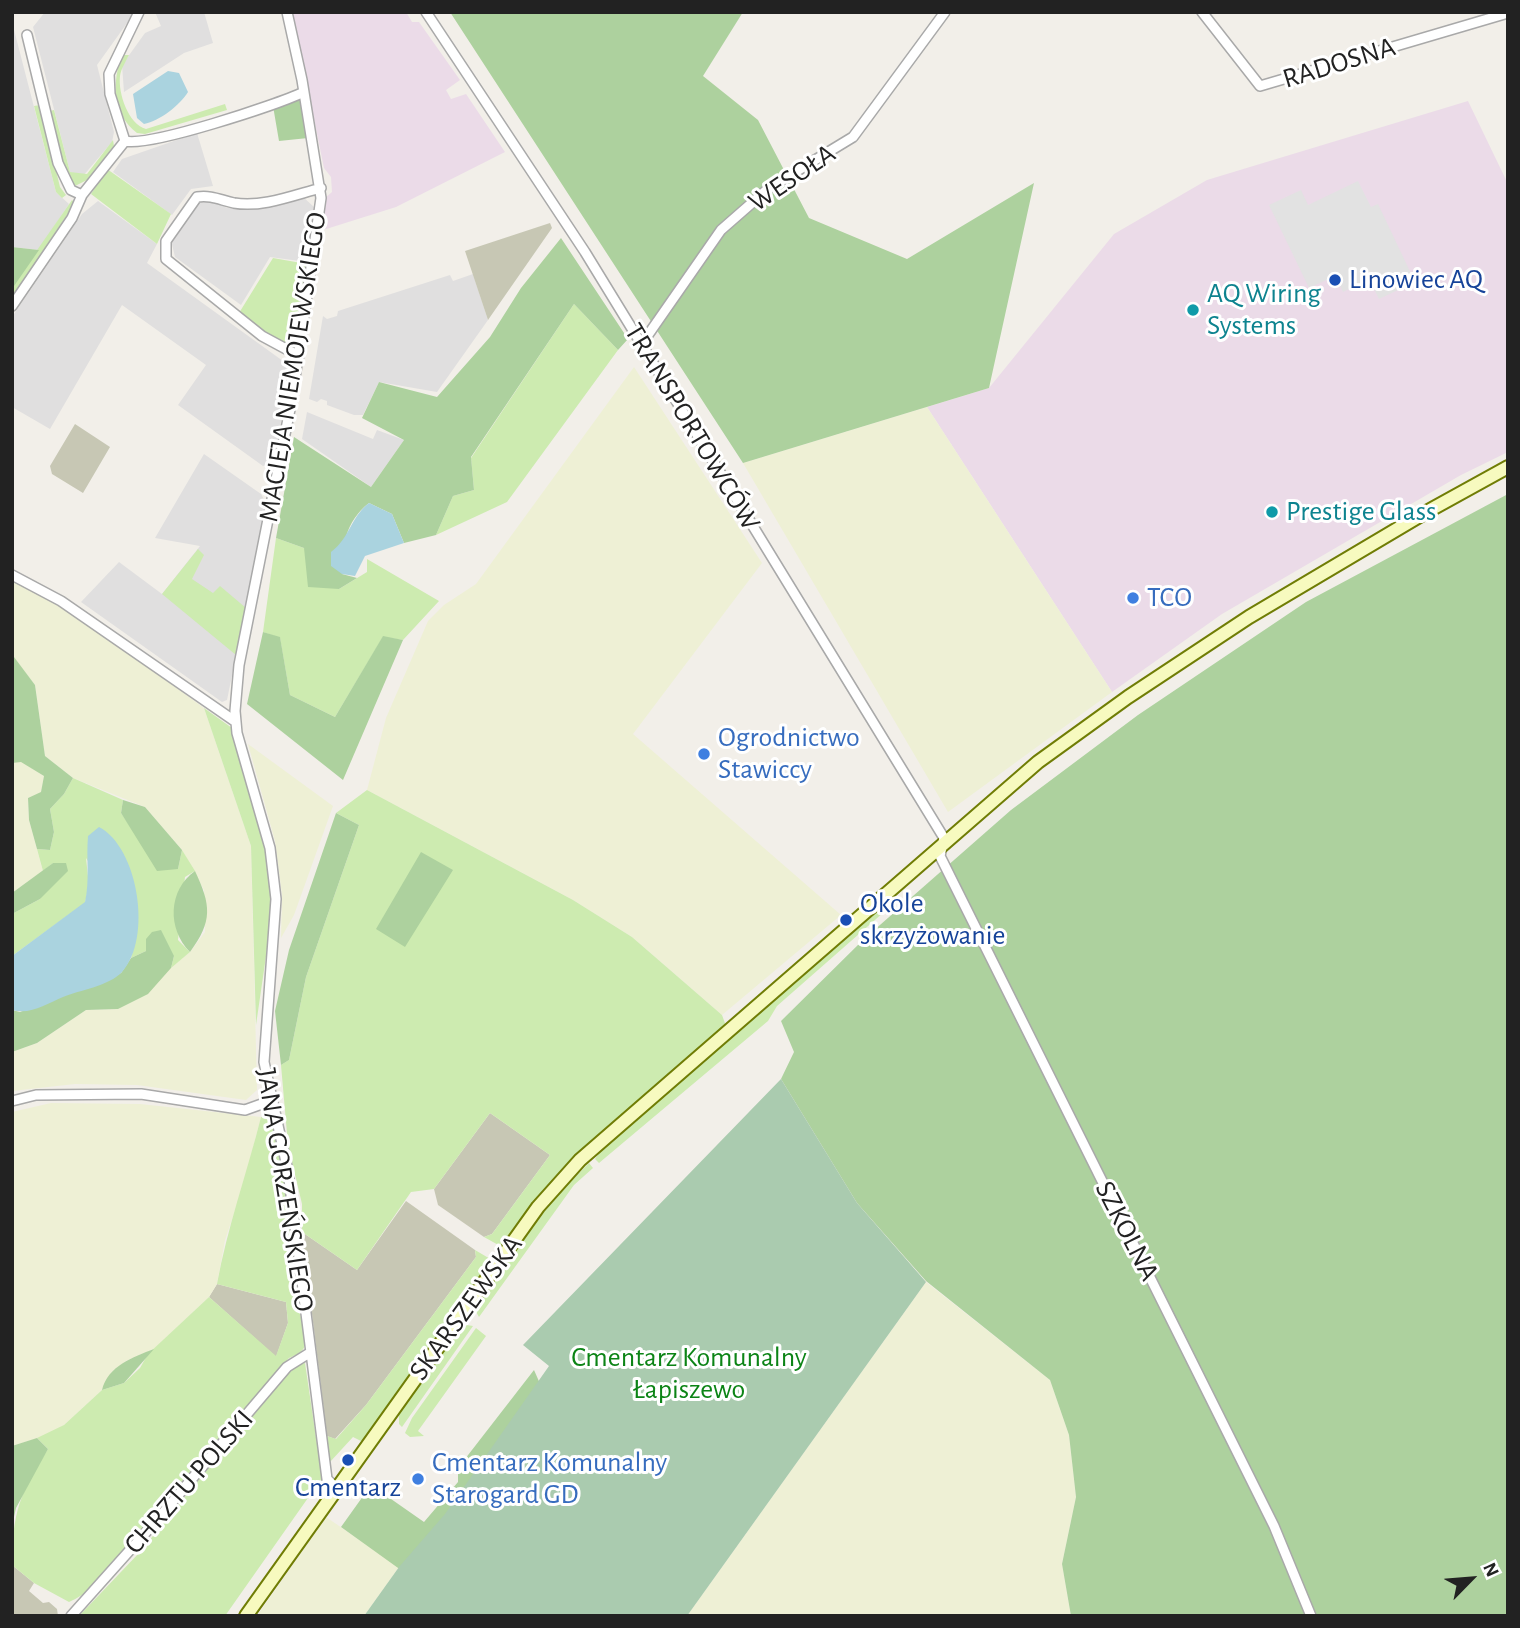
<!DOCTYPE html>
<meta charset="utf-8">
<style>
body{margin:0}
#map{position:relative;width:1520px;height:1628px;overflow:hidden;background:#f2efe9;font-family:"Alegreya Sans",sans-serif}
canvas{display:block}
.frame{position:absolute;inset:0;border:14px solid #222;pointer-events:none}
.north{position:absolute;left:1436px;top:1544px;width:70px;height:70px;-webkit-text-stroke:5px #fff;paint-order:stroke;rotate:65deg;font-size:19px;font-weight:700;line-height:28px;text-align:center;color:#222}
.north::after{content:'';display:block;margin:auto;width:24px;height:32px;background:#222;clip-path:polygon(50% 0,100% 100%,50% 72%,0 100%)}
</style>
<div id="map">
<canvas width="1520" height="1628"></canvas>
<div class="frame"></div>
<div class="north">N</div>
</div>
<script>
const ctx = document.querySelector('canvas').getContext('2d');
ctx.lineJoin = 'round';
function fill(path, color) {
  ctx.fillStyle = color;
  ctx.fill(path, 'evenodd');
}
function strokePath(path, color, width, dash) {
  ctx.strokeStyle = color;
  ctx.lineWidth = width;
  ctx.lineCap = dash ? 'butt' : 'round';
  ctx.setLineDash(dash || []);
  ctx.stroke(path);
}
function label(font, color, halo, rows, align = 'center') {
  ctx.font = font + ' "Alegreya Sans",sans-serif';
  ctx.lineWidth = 6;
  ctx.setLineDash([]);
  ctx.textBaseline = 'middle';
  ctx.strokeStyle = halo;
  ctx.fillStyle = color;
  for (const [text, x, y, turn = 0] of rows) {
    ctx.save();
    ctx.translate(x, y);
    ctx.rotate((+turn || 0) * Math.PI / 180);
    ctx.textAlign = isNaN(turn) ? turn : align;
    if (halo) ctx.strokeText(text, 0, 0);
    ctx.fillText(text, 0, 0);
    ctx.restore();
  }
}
const residential = new Path2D(`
 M 45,12 L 135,12 L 97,65 L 114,132 L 112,142 L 83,176 L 70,172 L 33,27 Z
 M 155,12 L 204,12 L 213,43 L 184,53 L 124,92 L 122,65 L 145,33 L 161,26 Z
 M 12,22 L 56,192 L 69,204 L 39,250 L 12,247 Z
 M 197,133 L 213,186 L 191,189 L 172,215 L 113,172 L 122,159 Z
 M 302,196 L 314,207 L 307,262 L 270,257 L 241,305 L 175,257 L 171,240 L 199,201 L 210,199 L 227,208 L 268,205 Z
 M 98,201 L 157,244 L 147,263 L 283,361 L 289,374 L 274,463 L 263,466 L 178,405 L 206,365 L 122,305 L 50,429 L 12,407 L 12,317 L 82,214 Z
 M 473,274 L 488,320 L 437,392 L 379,382 L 363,415 L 354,415 L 327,405 L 327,401 L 321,399 L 317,402 L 309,399 L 323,316 L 327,319 L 337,316 L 338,311 L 450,275 L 453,281 Z
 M 307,412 L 373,439 L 377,430 L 404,440 L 371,487 L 302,439 Z
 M 204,454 L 261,494 L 267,505 L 227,700 L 222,702 L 81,602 L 119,562 L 162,594 L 200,546 L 155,538 Z`);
const industrial = new Path2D(`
 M 292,12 L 406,12 L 412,22 L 419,22 L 460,80 L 446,90 L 451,99 L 466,94 L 505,152 L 396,207 L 323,230 L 325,198 L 332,192 L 331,177 L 324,168 Z
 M 1468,101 L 1508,184 L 1508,452 L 1461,475 L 1222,614 L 1112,692 L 927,407 L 989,388 L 1114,234 L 1207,180 Z`);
const construction = new Path2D(`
 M 550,223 L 552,228 L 488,320 L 465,251 Z
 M 75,424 L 110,447 L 83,493 L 52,474 L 50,466 Z
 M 490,1113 L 550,1155 L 492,1234 L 484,1237 L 438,1205 L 434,1189 Z
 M 406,1201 L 475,1250 L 476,1257 L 366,1405 L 335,1439 L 327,1436 L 302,1232 L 357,1270 Z
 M 217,1284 L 286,1302 L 288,1323 L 276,1357 L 209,1297 Z
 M 12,1565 L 34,1583 L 29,1591 L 43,1603 L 49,1602 L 57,1609 L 58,1616 L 12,1616 Z`);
const farmland = new Path2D(`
 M 634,367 L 762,563 L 633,734 L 841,915 L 722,1015 L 632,937 L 573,900 L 367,790 L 386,718 L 428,621 L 444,605 L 476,584 Z
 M 927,407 L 1112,692 L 948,812 L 743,463 Z
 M 12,568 L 204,708 L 251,846 L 257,1090 L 246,1100 L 137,1085 L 75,1084 L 12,1091 L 12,1052 L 37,1043 L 86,1010 L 118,1009 L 190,952 L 205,932 L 204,890 L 182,850 L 145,807 L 73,778 L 45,756 L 35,685 L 12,656 Z
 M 248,744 L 333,806 L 294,915 L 281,938 L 282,895 L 275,841 Z
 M 21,761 L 44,776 L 41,793 L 28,798 L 29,820 L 43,871 L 12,893 L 12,763 Z
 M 51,1103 L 140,1104 L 261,1117 L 243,1187 L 225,1240 L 217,1284 L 209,1297 L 154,1349 L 126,1361 L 112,1372 L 102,1390 L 64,1425 L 49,1435 L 12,1446 L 12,1112 Z
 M 926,1282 L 1050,1380 L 1069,1435 L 1076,1497 L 1062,1564 L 1071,1616 L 687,1616 Z
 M 326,1517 L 399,1567 L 364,1616 L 257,1616 Z`);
const grass = new Path2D(`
 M 122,55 L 129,55 C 126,61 121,69 120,76 C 118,93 128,124 146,129 L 225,104 L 227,110 L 145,134 L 137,133 C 112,114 112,81 122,55 Z
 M 40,105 L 60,187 L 66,195 L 62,198 L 56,192 L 34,106 Z
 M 54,110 L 70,172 L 87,174 L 113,140 L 114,146 L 87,180 L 75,186 L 64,172 L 50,111 Z
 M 107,169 L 171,214 L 157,244 L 91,194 Z
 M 72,200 L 75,203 L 12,297 L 12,286 Z
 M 273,258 L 307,264 L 298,337 L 293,344 L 283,344 L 239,313 Z
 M 574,304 L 618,350 L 507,502 L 436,535 L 453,496 L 474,490 L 471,458 Z
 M 276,538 L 304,548 L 339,589 L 367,572 L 367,559 L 439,601 L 403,640 L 383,637 L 335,717 L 290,695 L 280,638 L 263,632 Z
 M 198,549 L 204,555 L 192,579 L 213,593 L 220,586 L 246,608 L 236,655 L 162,594 Z
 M 204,708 L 232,728 L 257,812 L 269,866 L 272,915 L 256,1025 L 251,846 Z
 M 73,778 L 123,800 L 121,813 L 132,829 L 178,869 L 182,850 L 195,871 L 185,877 L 178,940 L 190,952 L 171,968 L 174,956 L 146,951 L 131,958 L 136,938 L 86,858 L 89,885 L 85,903 L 12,956 L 12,914 L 40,899 L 53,863 L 43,871 L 37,849 L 50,850 L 54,832 L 50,809 L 64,794 Z
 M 367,790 L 573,900 L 632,937 L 722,1015 L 726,1026 L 577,1156 L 550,1183 L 502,1247 L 484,1237 L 492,1234 L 550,1155 L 490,1113 L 434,1189 L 411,1192 L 357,1270 L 302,1232 L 302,1204 L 288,1145 L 281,1065 L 289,1060 L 306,977 L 359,825 L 336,813 Z
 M 887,903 L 892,905 L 777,1006 L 768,1021 L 599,1163 L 595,1159 L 602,1149 Z
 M 261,1117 L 269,1119 C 292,1176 289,1242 297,1302 C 299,1315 308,1333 305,1345 C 303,1353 295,1355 289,1358 C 250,1403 209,1447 172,1494 C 147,1525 105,1588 69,1602 L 34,1583 L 12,1565 C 12,1514 20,1492 48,1449 L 37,1438 L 64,1425 L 102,1390 L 124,1383 L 140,1368 L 148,1354 L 209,1297 L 276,1356 L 288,1323 L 286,1302 L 217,1284 C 227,1228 247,1173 261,1117 Z
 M 589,1163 L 593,1168 L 574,1185 L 479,1317 L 475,1310 L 477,1302 L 549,1203 Z
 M 475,1250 L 492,1260 L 363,1442 L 353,1437 L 330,1462 L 327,1436 L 336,1439 L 366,1405 L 476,1257 Z
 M 467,1325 L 473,1326 L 402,1427 L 399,1424 L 399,1414 C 414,1395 448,1333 467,1325 Z
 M 476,1328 L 486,1336 L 418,1431 L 424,1436 L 410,1437 L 405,1433 L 412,1418 Z
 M 305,1363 L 322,1478 L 225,1616 L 79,1616 L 139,1553 L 277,1384 L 296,1365 Z`);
const forest = new Path2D(`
 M 450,12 L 743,12 L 703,76 L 758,120 L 809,218 L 907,259 L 1034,183 L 989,388 L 743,463 Z
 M 301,99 L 308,138 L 279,141 L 273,106 Z
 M 561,238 L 628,339 L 618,350 L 574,304 L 471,457 L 474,490 L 453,496 L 436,535 L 404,543 L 392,514 L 369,503 C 345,522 342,546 342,574 L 357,578 L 339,589 L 308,587 L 304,548 L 276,538 L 294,437 L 371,487 L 404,440 L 362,418 L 379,382 L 437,397 L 490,337 L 521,288 Z
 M 12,247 L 39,250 L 14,286 L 12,285 Z
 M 1508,494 L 1508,1616 L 1071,1616 L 1062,1564 L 1076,1497 L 1069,1435 L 1050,1380 L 926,1281 L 857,1203 L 781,1079 L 794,1052 L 781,1021 L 864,939 L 1011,810 L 1138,715 L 1306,602 Z
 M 263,632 L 280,637 L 290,695 L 335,717 L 383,636 L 403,640 L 343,780 L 247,704 Z
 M 14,657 L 35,685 L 45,756 L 73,778 L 64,794 L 50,809 L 54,832 L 50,850 L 37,849 L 29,820 L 28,798 L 41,792 L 44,776 L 21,762 L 12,763 Z
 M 123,800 L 145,807 L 182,850 L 178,869 L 157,871 L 121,813 Z
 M 336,813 L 359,825 L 306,977 L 289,1060 L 281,1065 L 275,1011 L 289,950 Z
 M 421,852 L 453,870 L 405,947 L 376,929 Z
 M 53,863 L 66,863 L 68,871 L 40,899 L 12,914 L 12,893 Z
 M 195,871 C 211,905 213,921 190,952 C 167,929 168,890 195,871 Z
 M 161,930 L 174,956 L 171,968 L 148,994 L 118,1009 L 86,1010 L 37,1043 L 12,1052 L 12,1010 L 20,1012 L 121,973 L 131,958 L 146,951 L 146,939 L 152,932 Z
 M 154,1349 L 124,1383 L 102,1390 C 108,1366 133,1357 154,1349 Z
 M 534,1370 L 545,1395 L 419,1583 L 341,1527 L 371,1485 L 424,1522 L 458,1482 L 458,1468 Z
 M 37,1438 L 48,1449 L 16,1508 L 12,1526 L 12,1446 Z`);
const cemetery = new Path2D(`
 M 781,1079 L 857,1203 L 926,1282 L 687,1616 L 364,1616 L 399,1567 L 445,1514 L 549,1366 L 523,1345 Z`);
const parking = new Path2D(`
 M 1358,181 L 1371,207 L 1378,204 L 1415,282 L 1379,299 L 1369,279 L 1343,292 L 1335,276 L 1309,288 L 1269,205 L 1301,190 L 1308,205 Z`);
const water = new Path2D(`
 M 168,71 L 179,73 L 188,92 C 180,105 160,121 144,124 L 137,118 L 133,94 Z
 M 369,503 L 392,514 L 404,543 L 365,556 L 355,576 L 342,574 L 331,566 L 331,552 C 350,538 350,518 369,503 Z
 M 99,827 C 138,847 153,938 122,972 C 109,986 80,990 63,997 C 46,1004 31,1015 12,1010 L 12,956 L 85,902 C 90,880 86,859 88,836 Z`);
const minor = new Path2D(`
 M 287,12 L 302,80 L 321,198 L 292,399 L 239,665 L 235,711 L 237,733 L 270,848 L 276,899 L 264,1062 L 288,1171 L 327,1479 L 337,1489
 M 426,12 L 585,252 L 944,838 L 940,856 L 1274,1526 L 1311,1616
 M 1202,12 L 1260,86 L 1508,13
 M 27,35 L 58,163 L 71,190 L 82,195 L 125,141
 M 125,141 C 150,147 276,105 304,92
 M 125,141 L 110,94 L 109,74 L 139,12
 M 12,306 L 72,218 L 82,195
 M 641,345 L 721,230 L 769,188 L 853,137 L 945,12
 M 299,356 L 262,336 L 166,259 L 166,241 L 197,197 C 212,195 220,200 234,203 C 262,208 294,195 321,188
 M 12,575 L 61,601 L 236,722
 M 12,1101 L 36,1095 L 141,1094 L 245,1110 L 270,1101
 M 71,1616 L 156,1521 L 287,1367 L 311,1352`);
const secondary = new Path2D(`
 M 246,1616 L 538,1207 L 580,1160 L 1038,762 L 1128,697 L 1249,617 L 1421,515 L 1508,467`);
const markers = [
 [1335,280,7,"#1a4fb4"],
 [1193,310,7,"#0f9aa8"],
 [1272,512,7,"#0f9aa8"],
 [1133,598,7,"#3f7fe0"],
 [704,754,7,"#3f7fe0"],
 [846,920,7,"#1a4fb4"],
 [348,1460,7,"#1a4fb4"],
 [418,1479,7,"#3f7fe0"]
];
const streetNames = [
 ["RADOSNA",1339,63,-17],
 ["WESOŁA",792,178,-34],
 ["MACIEJA NIEMOJEWSKIEGO",293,367,-81],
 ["TRANSPORTOWCÓW",692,427,59],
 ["JANA GORZEŃSKIEGO",285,1190,81],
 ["SZKOLNA",1127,1231,63],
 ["SKARSZEWSKA",466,1308,-54],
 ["CHRZTU POLSKI",189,1482,-49]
];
const transitNames = [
 ["Linowiec AQ",1349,280],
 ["Okole",860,904],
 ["skrzyżowanie",860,936],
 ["Cmentarz",348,1488,"center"]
];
const cultureNames = [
 ["AQ Wiring",1207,294],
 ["Systems",1207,326],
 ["Prestige Glass",1286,512]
];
const shopNames = [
 ["TCO",1147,598],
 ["Ogrodnictwo",718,738],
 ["Stawiccy",718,770],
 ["Cmentarz Komunalny",432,1463],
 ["Starogard GD",432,1495]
];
const parkNames = [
 ["Cmentarz Komunalny",689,1358],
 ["Łapiszewo",689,1390]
];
fill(residential, '#e0dfdf');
fill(industrial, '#ebdbe8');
fill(construction, '#c7c7b4');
fill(farmland, '#eef0d5');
fill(grass, '#cdebb0');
fill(forest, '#add19e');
fill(cemetery, '#aacbaf');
fill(parking, '#e2e2e2');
fill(water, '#aad3df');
strokePath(minor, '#a9a9a9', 12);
strokePath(secondary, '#707d05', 16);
strokePath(minor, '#fff', 9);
strokePath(secondary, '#f7fabf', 12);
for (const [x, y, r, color] of markers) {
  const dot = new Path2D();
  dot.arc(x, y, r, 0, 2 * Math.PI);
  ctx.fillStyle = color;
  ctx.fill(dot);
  strokePath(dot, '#fff', 2.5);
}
label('28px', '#222', '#fff', streetNames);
label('28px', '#164399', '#fff', transitNames, 'left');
label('28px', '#0d838f', '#fff', cultureNames, 'left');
label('28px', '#366cbe', '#fff', shopNames, 'left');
label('28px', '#0c8416', '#fff', parkNames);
</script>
